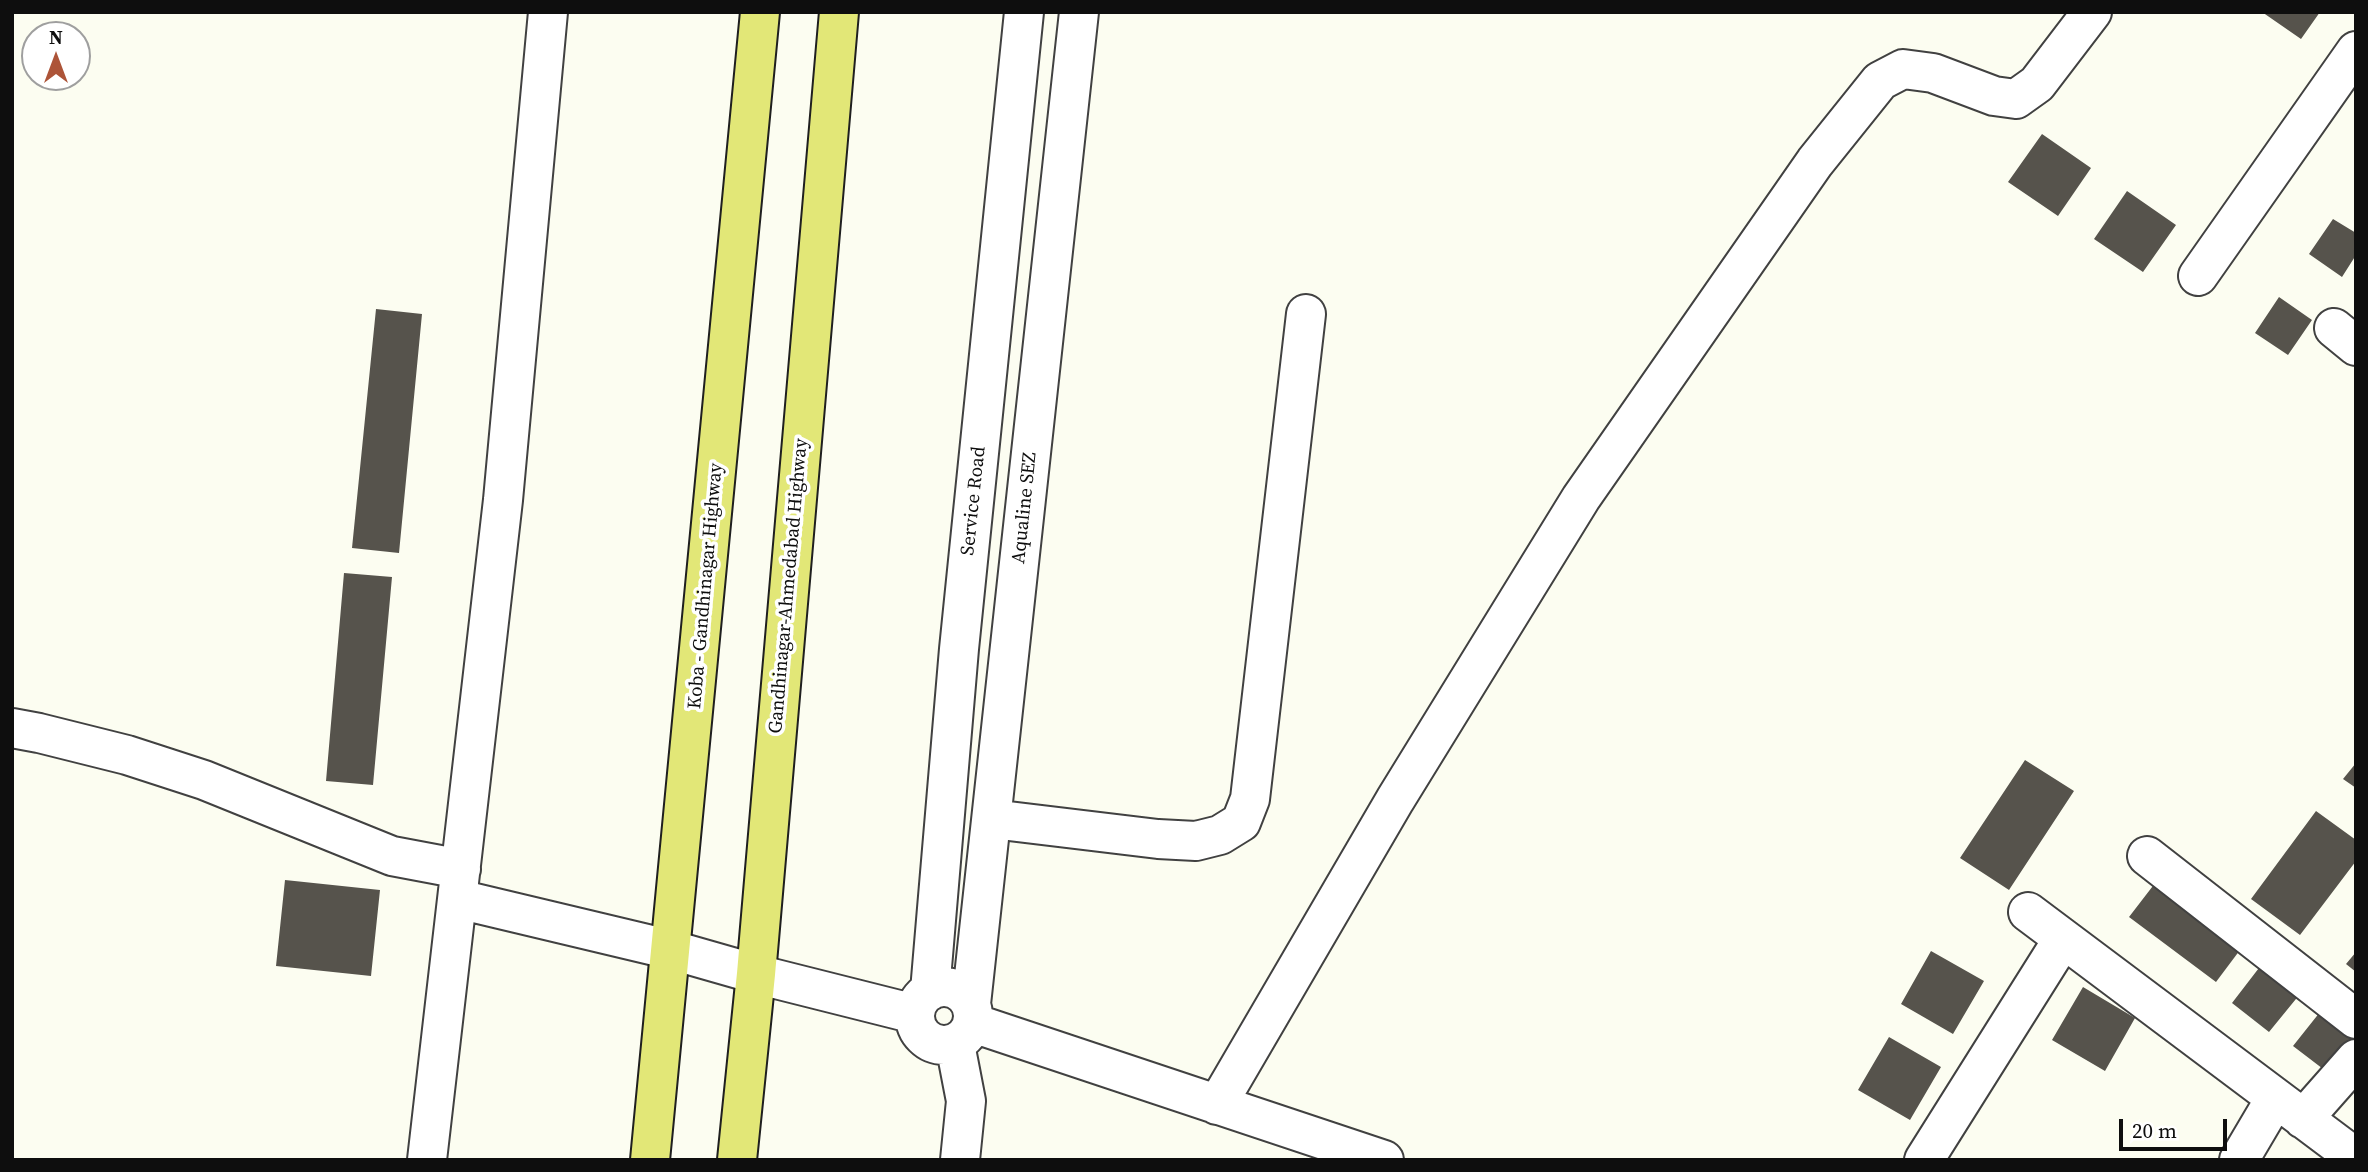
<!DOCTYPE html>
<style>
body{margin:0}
#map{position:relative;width:2368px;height:1172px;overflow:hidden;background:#fcfdf1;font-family:"Source Serif 4",serif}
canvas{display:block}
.frame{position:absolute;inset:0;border:14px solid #0e0e0e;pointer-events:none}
.north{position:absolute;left:21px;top:21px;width:70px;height:70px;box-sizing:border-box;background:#fff;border:2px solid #9f9f9f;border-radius:50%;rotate:0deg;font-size:19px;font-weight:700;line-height:28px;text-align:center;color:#0e0e0e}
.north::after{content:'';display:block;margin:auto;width:24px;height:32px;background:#ad5438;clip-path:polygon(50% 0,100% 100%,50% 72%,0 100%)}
.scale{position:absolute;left:2119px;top:1119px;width:108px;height:32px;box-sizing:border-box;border:4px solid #0e0e0e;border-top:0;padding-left:9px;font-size:21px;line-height:24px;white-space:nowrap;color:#0e0e0e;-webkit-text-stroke:5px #fff;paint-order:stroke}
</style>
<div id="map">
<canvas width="2368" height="1172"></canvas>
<div class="frame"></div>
<div class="north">N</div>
<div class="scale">20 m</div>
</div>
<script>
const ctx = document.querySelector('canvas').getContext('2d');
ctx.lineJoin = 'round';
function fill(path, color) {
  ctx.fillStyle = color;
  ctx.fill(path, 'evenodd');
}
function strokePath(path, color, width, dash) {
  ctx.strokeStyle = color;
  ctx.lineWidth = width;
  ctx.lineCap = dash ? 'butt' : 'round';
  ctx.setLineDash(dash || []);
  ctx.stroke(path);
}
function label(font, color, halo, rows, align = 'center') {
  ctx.font = font + ' "Source Serif 4",serif';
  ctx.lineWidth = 7;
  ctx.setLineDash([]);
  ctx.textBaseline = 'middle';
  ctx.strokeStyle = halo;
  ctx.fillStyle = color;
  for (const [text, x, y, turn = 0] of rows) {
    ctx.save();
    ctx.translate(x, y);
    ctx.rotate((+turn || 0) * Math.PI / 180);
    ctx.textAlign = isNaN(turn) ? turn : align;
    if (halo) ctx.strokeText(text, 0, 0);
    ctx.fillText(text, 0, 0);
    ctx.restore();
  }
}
const building = new Path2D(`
 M 2262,12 L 2320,12 L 2301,39 Z
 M 2042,134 L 2091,168 L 2058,216 L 2008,182 Z
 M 2127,191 L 2176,225 L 2143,272 L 2094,239 Z
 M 2333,219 L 2356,233 L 2356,255 L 2342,277 L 2309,254 Z
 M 2279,297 L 2312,320 L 2288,355 L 2255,333 Z
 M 376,309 L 422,314 L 399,553 L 352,548 Z
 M 344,573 L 392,577 L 373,785 L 326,781 Z
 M 2025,760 L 2074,791 L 2009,890 L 1960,858 Z
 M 2356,763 L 2356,788 L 2343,779 Z
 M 2316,811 L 2356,840 L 2356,861 L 2300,935 L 2251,899 Z
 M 2159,878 L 2246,942 L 2216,982 L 2129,917 Z
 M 285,880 L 380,890 L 371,976 L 276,966 Z
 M 1931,951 L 1984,981 L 1953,1034 L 1901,1004 Z
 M 2356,952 L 2356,972 L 2346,964 Z
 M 2262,964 L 2300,994 L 2269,1032 L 2232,1003 Z
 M 2083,987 L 2135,1018 L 2105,1071 L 2052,1040 Z
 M 2324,1007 L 2356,1033 L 2356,1043 L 2331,1075 L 2293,1046 Z
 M 1889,1037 L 1941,1067 L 1910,1120 L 1858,1090 Z`);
const minor = new Path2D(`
 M 2198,276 L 2356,51
 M 2334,328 L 2356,346
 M 12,728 L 39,733 L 127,755 L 204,780 L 392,856 L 461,869
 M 992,819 L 1158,839 L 1196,841 L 1220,835 L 1241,822 L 1250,799 L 1306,314
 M 2147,856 L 2356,1019
 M 458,899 L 672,950 L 756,974 L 915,1014
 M 2028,912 L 2356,1158
 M915 1016a29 29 0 1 1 58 0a29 29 0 1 1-58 0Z
 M 930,991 L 959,649 L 1024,12
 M 971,1004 L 1079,12
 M 973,1023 L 1384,1160
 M 955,1044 L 966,1101 L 960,1160
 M 1217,1105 L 1395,800 L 1581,498 L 1815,162 L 1880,81 L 1903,69 L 1933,73 L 1994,96 L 2016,99 L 2037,84 L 2092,12
 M 2303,1119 L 2356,1059
 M 427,1160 L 503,500 L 548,12
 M 1924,1160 L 2063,939
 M 2239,1160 L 2275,1099`);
const major = new Path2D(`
 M 650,1160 L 760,12
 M 737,1160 L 756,974 L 839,12`);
const streetNames = [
 ["Service Road",974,501,-84],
 ["Aqualine SEZ",1025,508,-84],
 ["Koba - Gandhinagar Highway",706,586,-85],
 ["Gandhinagar-Ahmedabad Highway",789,586,-85]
];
fill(building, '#56534c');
strokePath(minor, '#414141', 42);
strokePath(major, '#1f1f1f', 42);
strokePath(minor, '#fff', 38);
strokePath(major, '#e2e777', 38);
label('19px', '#0e0e0e', '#fff', streetNames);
</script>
